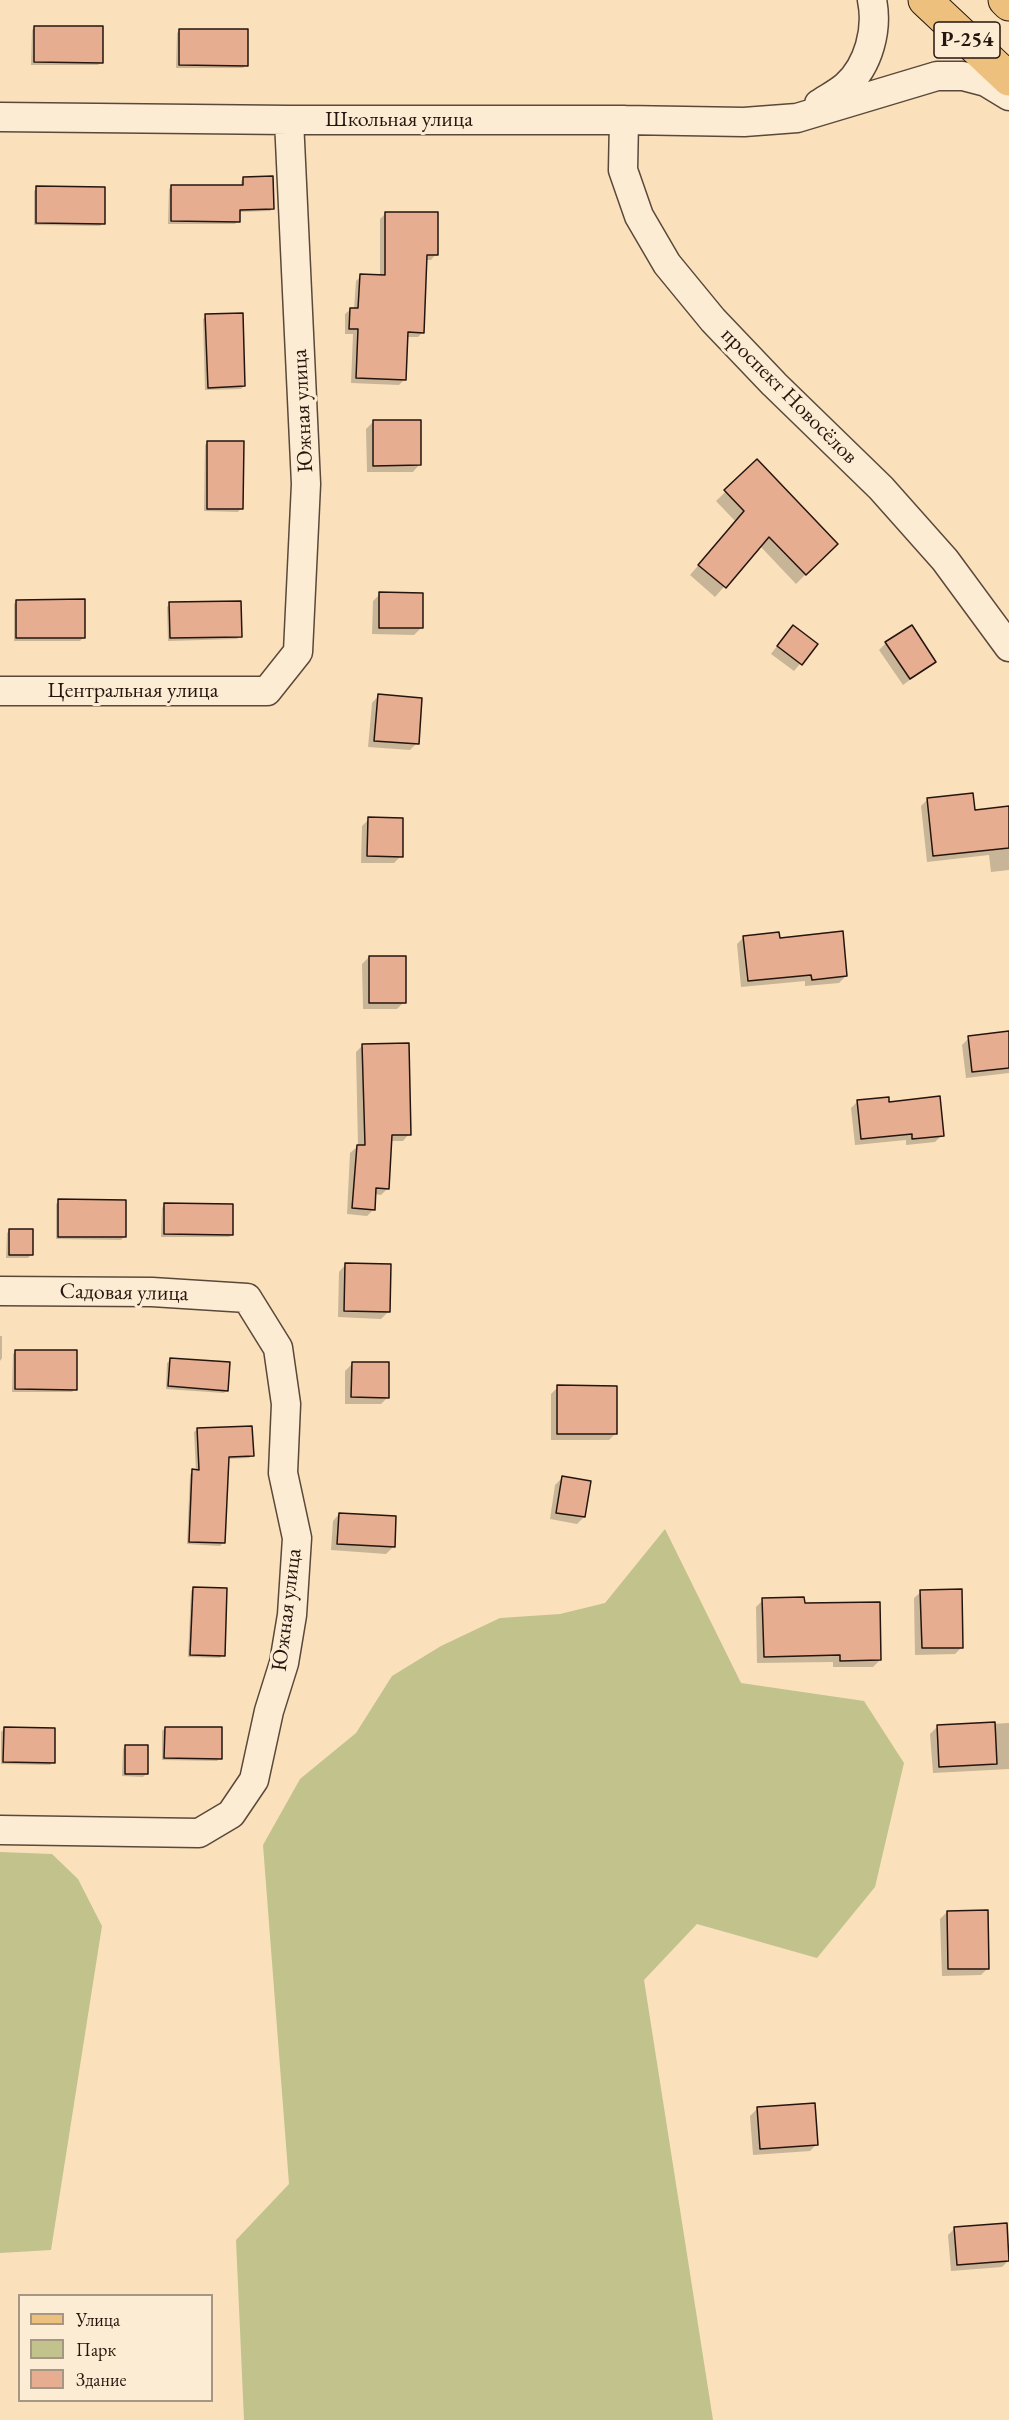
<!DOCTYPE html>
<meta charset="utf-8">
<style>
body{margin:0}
#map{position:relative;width:1009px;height:2420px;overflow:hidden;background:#fae1bc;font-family:"EB Garamond",serif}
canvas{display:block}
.legend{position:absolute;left:18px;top:2294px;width:195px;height:108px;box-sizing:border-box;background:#fcecd3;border:2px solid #a69684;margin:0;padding:8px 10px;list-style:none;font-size:18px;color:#25150e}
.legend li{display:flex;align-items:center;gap:12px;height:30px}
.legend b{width:30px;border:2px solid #a69684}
</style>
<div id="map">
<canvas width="1009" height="2420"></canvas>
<ul class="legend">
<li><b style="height:8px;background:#edc07e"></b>Улица</li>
<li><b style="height:16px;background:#c2c28d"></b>Парк</li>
<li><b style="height:16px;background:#e6ad91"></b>Здание</li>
</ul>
</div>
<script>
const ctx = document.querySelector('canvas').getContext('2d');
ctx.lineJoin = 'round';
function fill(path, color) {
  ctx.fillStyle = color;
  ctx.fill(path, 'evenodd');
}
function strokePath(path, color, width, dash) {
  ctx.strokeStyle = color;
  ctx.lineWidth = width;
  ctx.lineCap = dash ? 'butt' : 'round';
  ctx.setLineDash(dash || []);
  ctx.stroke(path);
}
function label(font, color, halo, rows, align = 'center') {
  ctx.font = font + ' "EB Garamond",serif';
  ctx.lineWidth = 6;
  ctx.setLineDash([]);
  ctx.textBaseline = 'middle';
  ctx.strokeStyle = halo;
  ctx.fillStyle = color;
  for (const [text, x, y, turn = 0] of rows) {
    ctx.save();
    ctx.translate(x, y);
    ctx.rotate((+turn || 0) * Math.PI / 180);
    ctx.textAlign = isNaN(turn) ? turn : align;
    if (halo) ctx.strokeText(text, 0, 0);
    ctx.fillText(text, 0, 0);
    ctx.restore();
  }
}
const green = new Path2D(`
 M 665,1529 L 741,1683 L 864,1701 L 904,1763 L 875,1887 L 817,1958 L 697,1924 L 644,1980 L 713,2420 L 244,2420 L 236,2240 L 289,2184 L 263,1845 L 300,1779 L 356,1733 L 392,1676 L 441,1646 L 500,1618 L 560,1614 L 605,1603 Z
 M 0,1852 L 52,1854 L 78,1879 L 102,1926 L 51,2250 L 0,2253 Z`);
const shadow = new Path2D(`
 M 35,27 L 101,62 L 98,65 L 31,65 L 32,30 Z
 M 180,30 L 246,65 L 243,68 L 176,68 L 177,33 Z
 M 244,178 L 273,208 L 270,211 L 238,212 L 238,221 L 235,224 L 168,224 L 169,189 L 172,186 L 241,187 L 241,181 Z
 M 37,188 L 103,223 L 100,226 L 34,225 L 34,191 Z
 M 386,213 L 436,254 L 431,260 L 425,260 L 423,332 L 418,337 L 406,337 L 404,380 L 399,385 L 351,383 L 353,334 L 345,334 L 345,314 L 351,309 L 354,309 L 356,281 L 361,276 L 380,277 L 380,219 Z
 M 206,316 L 244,386 L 241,389 L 205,390 L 203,319 Z
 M 373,422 L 419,465 L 413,472 L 367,472 L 366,429 Z
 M 208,442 L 241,508 L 238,512 L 204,511 L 205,445 Z
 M 757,461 L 836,544 L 796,584 L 760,546 L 715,597 L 690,575 L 736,522 L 716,501 Z
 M 380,594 L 421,628 L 414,635 L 372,634 L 373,601 Z
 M 17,601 L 83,638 L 80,641 L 14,641 L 14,604 Z
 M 170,604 L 240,636 L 237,639 L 168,641 L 167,607 Z
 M 786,634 L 816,645 L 794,671 L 771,654 Z
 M 886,643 L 934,662 L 903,685 L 879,650 Z
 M 378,696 L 417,743 L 410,750 L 368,747 L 372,703 Z
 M 928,799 L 974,811 L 1009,808 L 1009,870 L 991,872 L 989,855 L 927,862 L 921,806 Z
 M 369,819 L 401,856 L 394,863 L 361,863 L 362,826 Z
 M 744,937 L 778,939 L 846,976 L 839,983 L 805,986 L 805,981 L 741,987 L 737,944 Z
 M 369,957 L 404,1002 L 397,1009 L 363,1009 L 362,964 Z
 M 1009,1033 L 1009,1073 L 966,1078 L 962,1045 L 969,1038 Z
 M 363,1045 L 409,1134 L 403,1141 L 390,1141 L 388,1188 L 381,1195 L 374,1194 L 374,1209 L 367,1216 L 347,1214 L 350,1153 L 358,1146 L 356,1052 Z
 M 858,1101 L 888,1103 L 942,1135 L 935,1142 L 906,1145 L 906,1140 L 855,1145 L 851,1108 Z
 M 59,1201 L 124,1237 L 121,1240 L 56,1239 L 56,1204 Z
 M 165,1204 L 232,1234 L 229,1237 L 161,1237 L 162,1208 Z
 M 10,1230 L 31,1255 L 28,1258 L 6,1258 L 7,1233 Z
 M 345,1265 L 388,1312 L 381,1319 L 338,1317 L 339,1272 Z
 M 0,1336 L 2,1336 L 2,1358 L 0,1361 Z
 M 16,1351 L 75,1389 L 72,1392 L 12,1392 L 13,1354 Z
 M 170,1360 L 227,1390 L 224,1393 L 166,1389 L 167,1363 Z
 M 352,1364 L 388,1397 L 381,1404 L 345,1404 L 345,1371 Z
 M 558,1387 L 616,1433 L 609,1440 L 551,1440 L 551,1394 Z
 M 198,1429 L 252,1455 L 249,1458 L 227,1459 L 223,1543 L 220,1546 L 187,1544 L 190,1474 L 196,1471 L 194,1432 Z
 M 562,1478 L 584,1517 L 577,1524 L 550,1519 L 555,1485 Z
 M 339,1514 L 393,1547 L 386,1554 L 331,1550 L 333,1521 Z
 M 194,1588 L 223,1655 L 220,1658 L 188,1657 L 191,1591 Z
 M 921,1592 L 962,1647 L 955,1654 L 915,1655 L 914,1598 Z
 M 763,1600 L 803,1605 L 880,1660 L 873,1667 L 833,1667 L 833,1662 L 757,1663 L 756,1607 Z
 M 1009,1723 L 1009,1769 L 933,1773 L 930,1734 L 937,1727 Z
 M 165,1728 L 220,1758 L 217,1761 L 162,1760 L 162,1731 Z
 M 4,1729 L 53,1762 L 50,1765 L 1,1764 L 1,1732 Z
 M 126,1746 L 146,1774 L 143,1777 L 122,1776 L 123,1749 Z
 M 947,1912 L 988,1968 L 981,1975 L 942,1976 L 940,1919 Z
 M 757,2109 L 817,2144 L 810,2151 L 753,2155 L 750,2116 Z
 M 955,2228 L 1009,2260 L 1002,2267 L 951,2271 L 948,2235 Z`);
const building = new Path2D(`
 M 34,26 L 103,26 L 103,63 L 34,62 Z
 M 179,29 L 248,29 L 248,66 L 179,65 Z
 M 273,176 L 274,209 L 240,210 L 240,222 L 171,221 L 171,185 L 243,185 L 243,177 Z
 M 36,186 L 105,187 L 105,224 L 36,223 Z
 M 385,212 L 438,212 L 438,255 L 427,255 L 424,333 L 408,332 L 406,380 L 356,378 L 358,329 L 349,329 L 350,308 L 358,308 L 360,274 L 385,275 Z
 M 243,313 L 245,386 L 208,388 L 205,314 Z
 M 373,420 L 421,420 L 421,465 L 373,466 Z
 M 207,441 L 244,441 L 243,509 L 207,509 Z
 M 757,459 L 838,544 L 806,575 L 769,537 L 726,588 L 698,565 L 744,511 L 724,490 Z
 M 379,592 L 423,593 L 423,628 L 379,628 Z
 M 85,599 L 85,638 L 16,638 L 16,600 Z
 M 241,601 L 242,637 L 170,638 L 169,602 Z
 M 793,625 L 818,644 L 802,665 L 777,646 Z
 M 912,625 L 936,662 L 910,679 L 885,642 Z
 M 378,694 L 422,698 L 419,744 L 374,741 Z
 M 973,793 L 975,810 L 1009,806 L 1009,848 L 933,856 L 927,798 Z
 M 368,817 L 403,818 L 403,857 L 367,856 Z
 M 843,931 L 847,976 L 812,980 L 811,975 L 748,981 L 743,936 L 779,932 L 780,938 Z
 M 369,956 L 406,956 L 406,1003 L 369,1003 Z
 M 1009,1031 L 1009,1068 L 972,1072 L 968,1036 Z
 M 409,1043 L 411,1135 L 392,1135 L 389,1189 L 376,1188 L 375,1210 L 352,1208 L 357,1145 L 365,1145 L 362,1044 Z
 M 940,1096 L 944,1136 L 912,1139 L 912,1134 L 861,1139 L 857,1100 L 889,1097 L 889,1102 Z
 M 58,1199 L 126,1200 L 126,1237 L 58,1237 Z
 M 164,1203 L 233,1204 L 233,1235 L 164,1234 Z
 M 9,1229 L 33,1229 L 33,1255 L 9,1255 Z
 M 345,1263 L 391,1264 L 390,1312 L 344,1311 Z
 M 15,1350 L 77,1350 L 77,1390 L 15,1389 Z
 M 170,1358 L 230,1362 L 228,1391 L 168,1386 Z
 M 352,1362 L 389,1362 L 389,1398 L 351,1397 Z
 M 557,1385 L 617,1386 L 617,1434 L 557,1434 Z
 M 252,1426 L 254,1456 L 229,1457 L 225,1543 L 189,1542 L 192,1469 L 199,1470 L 197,1428 Z
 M 562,1476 L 591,1481 L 585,1517 L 556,1513 Z
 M 339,1513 L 396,1516 L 395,1547 L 337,1544 Z
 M 193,1587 L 227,1588 L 225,1656 L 190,1655 Z
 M 962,1589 L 963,1648 L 922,1648 L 920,1590 Z
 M 804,1597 L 805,1603 L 880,1602 L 881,1660 L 840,1661 L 840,1655 L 764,1657 L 762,1598 Z
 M 995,1722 L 997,1764 L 939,1767 L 937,1725 Z
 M 4,1727 L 55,1728 L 55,1763 L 3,1762 Z
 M 165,1727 L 222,1727 L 222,1759 L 164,1758 Z
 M 125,1745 L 148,1745 L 148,1774 L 125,1774 Z
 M 988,1910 L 989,1969 L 948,1969 L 947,1911 Z
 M 815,2103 L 818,2145 L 760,2149 L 757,2107 Z
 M 1007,2223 L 1009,2261 L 957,2265 L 954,2227 Z`);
const minor = new Path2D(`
 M 819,104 C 828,98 838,93 846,86 C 869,65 878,29 872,0
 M 0,117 L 289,120 L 624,120 L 744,122 L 797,118 L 937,76 L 963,76 L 986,82 L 1009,96
 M 624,120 L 623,170 L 639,216 L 667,264 L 713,320 L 774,384 L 881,488 L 945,560 L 1009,647
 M 0,691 L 267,691 L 298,652 L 306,484 L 289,120
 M 0,1291 L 152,1292 L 247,1298 L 278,1348 L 286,1404 L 283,1473 L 297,1538 L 292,1615 L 284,1663 L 269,1711 L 254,1780 L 231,1814 L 199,1833 L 0,1830`);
const primary = new Path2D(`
 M 1005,0 L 1009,4`);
const trunk = new Path2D(`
 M 925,0 L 1009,79`);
const shields = [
 [967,40,66]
];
const shieldNames = [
 ["Р-254",967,40]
];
const streetNames = [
 ["Школьная улица",399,120],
 ["проспект Новосёлов",789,396,45],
 ["Южная улица",303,411,-93],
 ["Центральная улица",133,691],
 ["Садовая улица",124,1293,1],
 ["Южная улица",287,1610,-83]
];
fill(green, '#c2c28d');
fill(shadow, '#0003');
fill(building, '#e6ad91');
strokePath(building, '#25150e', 1.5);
strokePath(minor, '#5a483a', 31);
strokePath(primary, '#25150e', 35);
strokePath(trunk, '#25150e', 35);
strokePath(minor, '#fcecd3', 28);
strokePath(primary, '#edc07e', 33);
strokePath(trunk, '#edc07e', 33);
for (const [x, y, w] of shields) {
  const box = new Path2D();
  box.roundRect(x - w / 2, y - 18, w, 36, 4.5);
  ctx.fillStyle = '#fcecd3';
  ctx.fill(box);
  strokePath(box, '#25150e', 1.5);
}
label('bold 21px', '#25150e', null, shieldNames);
label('22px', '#25150e', '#fcecd3', streetNames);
</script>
